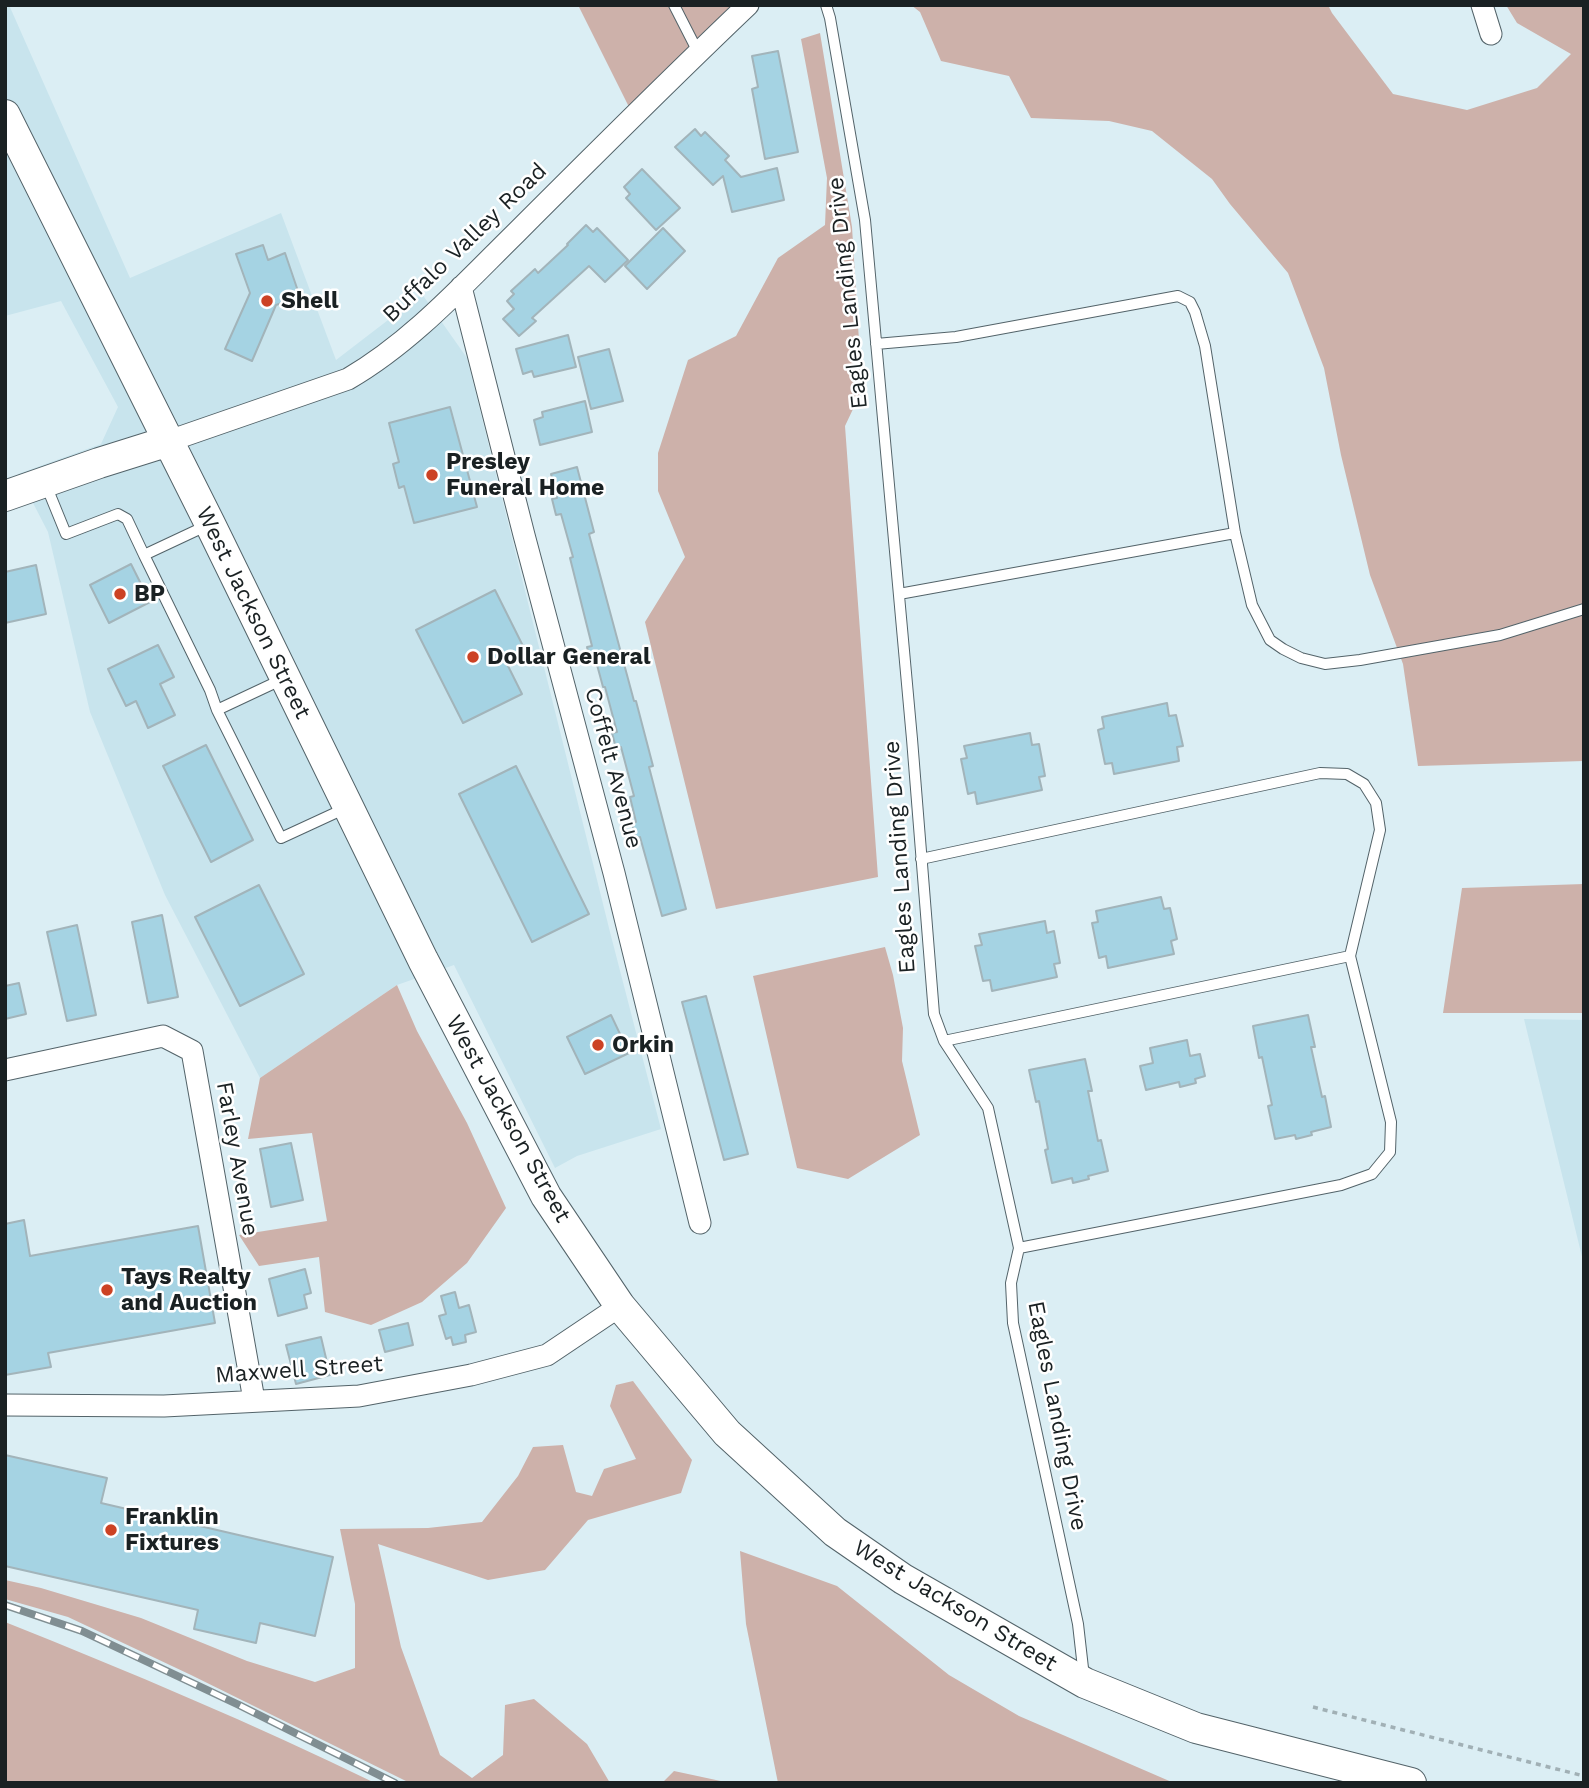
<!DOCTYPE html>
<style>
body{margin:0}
#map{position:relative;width:1589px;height:1788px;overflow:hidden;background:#dbeef4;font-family:"Work Sans",sans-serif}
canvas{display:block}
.frame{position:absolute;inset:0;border:7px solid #1a2123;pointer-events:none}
</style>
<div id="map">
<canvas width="1589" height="1788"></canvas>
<div class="frame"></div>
</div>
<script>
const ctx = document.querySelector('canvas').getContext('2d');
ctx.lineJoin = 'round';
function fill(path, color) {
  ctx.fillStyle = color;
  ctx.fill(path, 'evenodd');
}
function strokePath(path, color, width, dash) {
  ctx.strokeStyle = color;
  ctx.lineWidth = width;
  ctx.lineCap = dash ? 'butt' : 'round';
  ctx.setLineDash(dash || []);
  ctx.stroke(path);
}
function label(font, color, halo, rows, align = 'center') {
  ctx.font = font + ' "Work Sans",sans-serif';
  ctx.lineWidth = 5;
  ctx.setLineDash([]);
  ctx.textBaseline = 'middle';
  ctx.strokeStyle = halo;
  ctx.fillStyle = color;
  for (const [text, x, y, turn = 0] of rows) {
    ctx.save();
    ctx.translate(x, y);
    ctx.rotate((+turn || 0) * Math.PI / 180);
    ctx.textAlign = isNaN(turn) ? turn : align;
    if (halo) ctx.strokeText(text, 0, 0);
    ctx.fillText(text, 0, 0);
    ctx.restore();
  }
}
const built = new Path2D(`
 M 5,5 L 9,5 L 130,278 L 281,213 L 336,360 L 422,294 L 467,358 L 610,932 L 661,1129 L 577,1156 L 555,1168 L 454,965 L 397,985 L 260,1078 L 165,895 L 90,712 L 48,532 L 18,474 L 101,444 L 118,407 L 61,301 L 5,316 Z
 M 1524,1019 L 1584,1020 L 1584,1265 Z`);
const green = new Path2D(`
 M 578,5 L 737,5 L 630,109 Z
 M 911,5 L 1328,5 L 1332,13 L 1393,94 L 1467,110 L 1537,88 L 1571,54 L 1517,23 L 1506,5 L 1584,5 L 1584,761 L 1418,766 L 1403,664 L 1370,575 L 1341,455 L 1324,368 L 1288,273 L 1230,204 L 1212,179 L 1152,131 L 1109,121 L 1031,118 L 1009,76 L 941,61 L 920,12 Z
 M 820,33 L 852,227 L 862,390 L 845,426 L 878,877 L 716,909 L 645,622 L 685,557 L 658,491 L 658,453 L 688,360 L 736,336 L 778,258 L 825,225 L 827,178 L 801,39 Z
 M 1584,884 L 1584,1013 L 1443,1013 L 1462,888 Z
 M 885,947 L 893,975 L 903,1028 L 902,1061 L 920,1135 L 848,1179 L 797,1168 L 753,976 Z
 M 397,985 L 417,1031 L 467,1123 L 506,1208 L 467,1263 L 422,1302 L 371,1325 L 325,1312 L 319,1257 L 259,1266 L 239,1235 L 327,1221 L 312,1133 L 248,1139 L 260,1078 Z
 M 633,1381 L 692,1460 L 681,1493 L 588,1520 L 545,1570 L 488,1580 L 378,1544 L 401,1647 L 440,1755 L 472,1778 L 503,1755 L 505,1705 L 534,1699 L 587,1744 L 610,1783 L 410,1783 L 191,1675 L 68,1617 L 5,1599 L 5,1580 L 41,1588 L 141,1618 L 247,1661 L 315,1682 L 355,1668 L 355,1604 L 340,1529 L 428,1528 L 482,1522 L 518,1476 L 533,1447 L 563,1445 L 576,1492 L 592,1496 L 604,1469 L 636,1459 L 610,1406 L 616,1385 Z
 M 740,1551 L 837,1586 L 949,1675 L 1019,1716 L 1174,1783 L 778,1783 L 746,1624 Z
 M 5,1622 C 130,1672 254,1724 375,1783 L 5,1783 Z
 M 674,1771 L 730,1783 L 662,1783 Z`);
const building = new Path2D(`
 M 778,51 L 798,152 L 765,159 L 752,89 L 758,87 L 752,56 Z
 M 695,129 L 701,136 L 705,132 L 729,156 L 725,160 L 741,177 L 777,168 L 784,200 L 732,212 L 723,176 L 713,185 L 675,147 Z
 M 642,169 L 680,208 L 656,230 L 626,198 L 630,194 L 624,187 Z
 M 586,225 L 593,232 L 597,228 L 628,260 L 605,282 L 589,266 L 532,318 L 536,321 L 519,336 L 503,319 L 514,309 L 507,301 L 514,294 L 511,291 L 535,269 L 538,273 L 568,245 L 567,244 Z
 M 663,228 L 685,251 L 647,289 L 625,266 Z
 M 263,245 L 268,260 L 285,253 L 300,297 L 276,305 L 252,361 L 225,349 L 250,293 L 236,254 Z
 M 568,335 L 576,367 L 534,377 L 532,371 L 523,374 L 516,349 Z
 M 609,349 L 623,401 L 591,409 L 578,357 Z
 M 585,401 L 592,432 L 540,445 L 534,420 L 543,417 L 542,412 Z
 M 450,407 L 477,507 L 414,523 L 404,486 L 399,488 L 393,464 L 399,462 L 389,423 Z
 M 577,467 L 594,532 L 589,534 L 634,701 L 636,701 L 653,766 L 649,767 L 686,909 L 662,916 L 640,837 L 636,839 L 632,823 L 636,822 L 630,797 L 634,796 L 621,747 L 616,748 L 612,733 L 617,732 L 605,687 L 603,687 L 596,661 L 591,663 L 587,647 L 592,646 L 570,558 L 573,557 L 561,514 L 556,515 L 552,499 L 557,498 L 551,474 Z
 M 131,564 L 150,602 L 109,623 L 90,585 Z
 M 36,565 L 46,614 L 5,623 L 5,572 Z
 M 495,590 L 526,652 L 506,662 L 522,694 L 463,723 L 416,630 Z
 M 158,645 L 174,677 L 160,684 L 175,715 L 148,728 L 136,701 L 126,706 L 108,669 Z
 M 1167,703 L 1169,716 L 1176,715 L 1183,746 L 1177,747 L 1179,761 L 1114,774 L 1112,763 L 1105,764 L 1098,730 L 1104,728 L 1102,717 Z
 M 1030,733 L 1032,745 L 1039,744 L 1045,776 L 1039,777 L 1042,790 L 977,804 L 975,792 L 968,794 L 961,759 L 967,758 L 964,746 Z
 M 206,745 L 253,840 L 211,862 L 163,766 Z
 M 516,766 L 589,914 L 532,942 L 459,794 Z
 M 259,885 L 304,974 L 240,1006 L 195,917 Z
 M 1161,897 L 1164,909 L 1170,908 L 1177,939 L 1171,941 L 1174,954 L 1108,968 L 1106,956 L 1099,958 L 1092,923 L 1098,922 L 1096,911 Z
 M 162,915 L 178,997 L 148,1003 L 132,922 Z
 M 1045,921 L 1047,933 L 1054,931 L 1060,963 L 1054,964 L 1057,977 L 992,991 L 990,980 L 983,981 L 975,946 L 982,945 L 979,934 Z
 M 77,925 L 96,1015 L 67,1021 L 47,932 Z
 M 19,983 L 26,1014 L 5,1019 L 5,986 Z
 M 706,996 L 748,1154 L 724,1160 L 682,1002 Z
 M 611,1015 L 629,1053 L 585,1074 L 567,1037 Z
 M 1308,1015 L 1315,1047 L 1311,1047 L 1322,1097 L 1325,1096 L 1331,1127 L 1311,1132 L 1312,1135 L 1296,1139 L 1295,1135 L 1275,1139 L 1268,1106 L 1272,1105 L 1262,1057 L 1259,1058 L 1253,1026 Z
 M 1187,1040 L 1190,1056 L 1200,1054 L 1205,1076 L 1195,1079 L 1196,1083 L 1180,1087 L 1179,1082 L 1146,1090 L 1140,1066 L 1153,1063 L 1150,1048 Z
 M 1085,1059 L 1092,1091 L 1088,1091 L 1098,1141 L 1101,1140 L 1108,1171 L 1088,1176 L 1089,1179 L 1073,1183 L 1072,1178 L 1052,1183 L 1045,1150 L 1048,1149 L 1039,1101 L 1036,1102 L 1029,1070 Z
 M 291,1143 L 303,1200 L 271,1207 L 260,1149 Z
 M 24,1220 L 30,1256 L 198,1226 L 215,1323 L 48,1353 L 51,1367 L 5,1375 L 5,1224 Z
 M 305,1269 L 311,1293 L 304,1295 L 307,1308 L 278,1316 L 269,1279 Z
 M 455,1292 L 459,1308 L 469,1305 L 476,1332 L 465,1335 L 466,1342 L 453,1345 L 451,1337 L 446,1339 L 439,1316 L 446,1314 L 441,1296 Z
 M 408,1323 L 413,1345 L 385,1352 L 379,1330 Z
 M 321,1337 L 330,1375 L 296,1384 L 286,1345 Z
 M 5,1455 L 107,1478 L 101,1503 L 333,1557 L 315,1636 L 260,1623 L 256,1643 L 194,1629 L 198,1610 L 5,1566 Z`);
const path = new Path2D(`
 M 1313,1707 L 1584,1776`);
const lane = new Path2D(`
 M 674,5 L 698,52
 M 826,5 L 830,18 L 865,220 L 912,739 L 934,1014 L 944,1041 L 988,1108 L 1019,1248 L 1011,1283 L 1013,1323 L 1078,1624 L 1084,1677
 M 876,344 L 956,337 L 1178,296 L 1190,302 L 1195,312 L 1205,346 L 1235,533 L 1252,605 L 1270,640 L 1283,649 L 1301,658 L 1325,664 L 1360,660 L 1500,635 L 1584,609
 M 46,485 L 66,534 L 118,514 L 127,519 L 144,555
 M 208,525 L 144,555 L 210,690 L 217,710
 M 899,594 L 1235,533
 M 283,679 L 217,710 L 281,838 L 346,808
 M 921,859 L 1320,773 L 1347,774 L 1364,784 L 1376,803 L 1380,830 L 1350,956 L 1391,1122 L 1390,1152 L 1372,1174 L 1341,1185 L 1019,1248
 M 944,1041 L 1350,956`);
const street = new Path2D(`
 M 1482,5 L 1491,34
 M 461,287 L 524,535 L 614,873 L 700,1223
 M 169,441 L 348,379 C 412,342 464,284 516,233 C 593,156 669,80 748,5
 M 5,1070 L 163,1036 L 192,1051 L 254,1400
 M 5,1405 L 164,1406 L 359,1396 L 471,1375 L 547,1355 L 620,1306`);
const secondary = new Path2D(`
 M 5,115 L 210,524 L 423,960 L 546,1196 L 620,1306 L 727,1433 L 835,1532 L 903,1579 L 1085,1683 L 1196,1728 L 1411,1783
 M 5,496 L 99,463 L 169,441`);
const rail = new Path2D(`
 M 5,1605 L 82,1631 L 239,1705 L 395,1783`);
const markers = [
 [267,301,7,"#cc4224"],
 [432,475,7,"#cc4224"],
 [120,594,7,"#cc4224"],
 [473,657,7,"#cc4224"],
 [598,1045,7,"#cc4224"],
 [107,1290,7,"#cc4224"],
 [111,1530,7,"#cc4224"]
];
const streetNames = [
 ["Buffalo Valley Road",465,243,-44],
 ["Eagles Landing Drive",848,293,-96],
 ["West Jackson Street",253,613,64],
 ["Coffelt Avenue",613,768,75],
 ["Eagles Landing Drive",900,857,-94],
 ["West Jackson Street",508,1119,61],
 ["Farley Avenue",237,1159,80],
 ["Maxwell Street",299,1370,-4],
 ["Eagles Landing Drive",1057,1416,79],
 ["West Jackson Street",955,1606,31]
];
const poiNames = [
 ["Shell",281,301],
 ["Presley",446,462],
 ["Funeral Home",446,488],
 ["BP",134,594],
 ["Dollar General",487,657],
 ["Orkin",612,1045],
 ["Tays Realty",121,1277],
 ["and Auction",121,1303],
 ["Franklin",125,1517],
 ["Fixtures",125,1543]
];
fill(built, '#c8e4ed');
fill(green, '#cdb1aa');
fill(building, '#a5d3e3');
strokePath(building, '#a2b4ba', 2);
strokePath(lane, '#536369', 12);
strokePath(street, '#536369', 23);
strokePath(secondary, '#536369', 32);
strokePath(path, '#a1b0b5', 3.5, [5, 5]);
strokePath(lane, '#fff', 10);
strokePath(street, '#fff', 21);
strokePath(secondary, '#fff', 30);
strokePath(rail, '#808e92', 8);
strokePath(rail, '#fff', 5, [16]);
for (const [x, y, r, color] of markers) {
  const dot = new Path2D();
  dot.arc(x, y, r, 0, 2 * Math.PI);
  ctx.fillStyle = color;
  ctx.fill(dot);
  strokePath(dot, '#fff', 2.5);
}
label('23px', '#1a2123', '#fff', streetNames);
label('bold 23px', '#1a2123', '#fff', poiNames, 'left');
</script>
